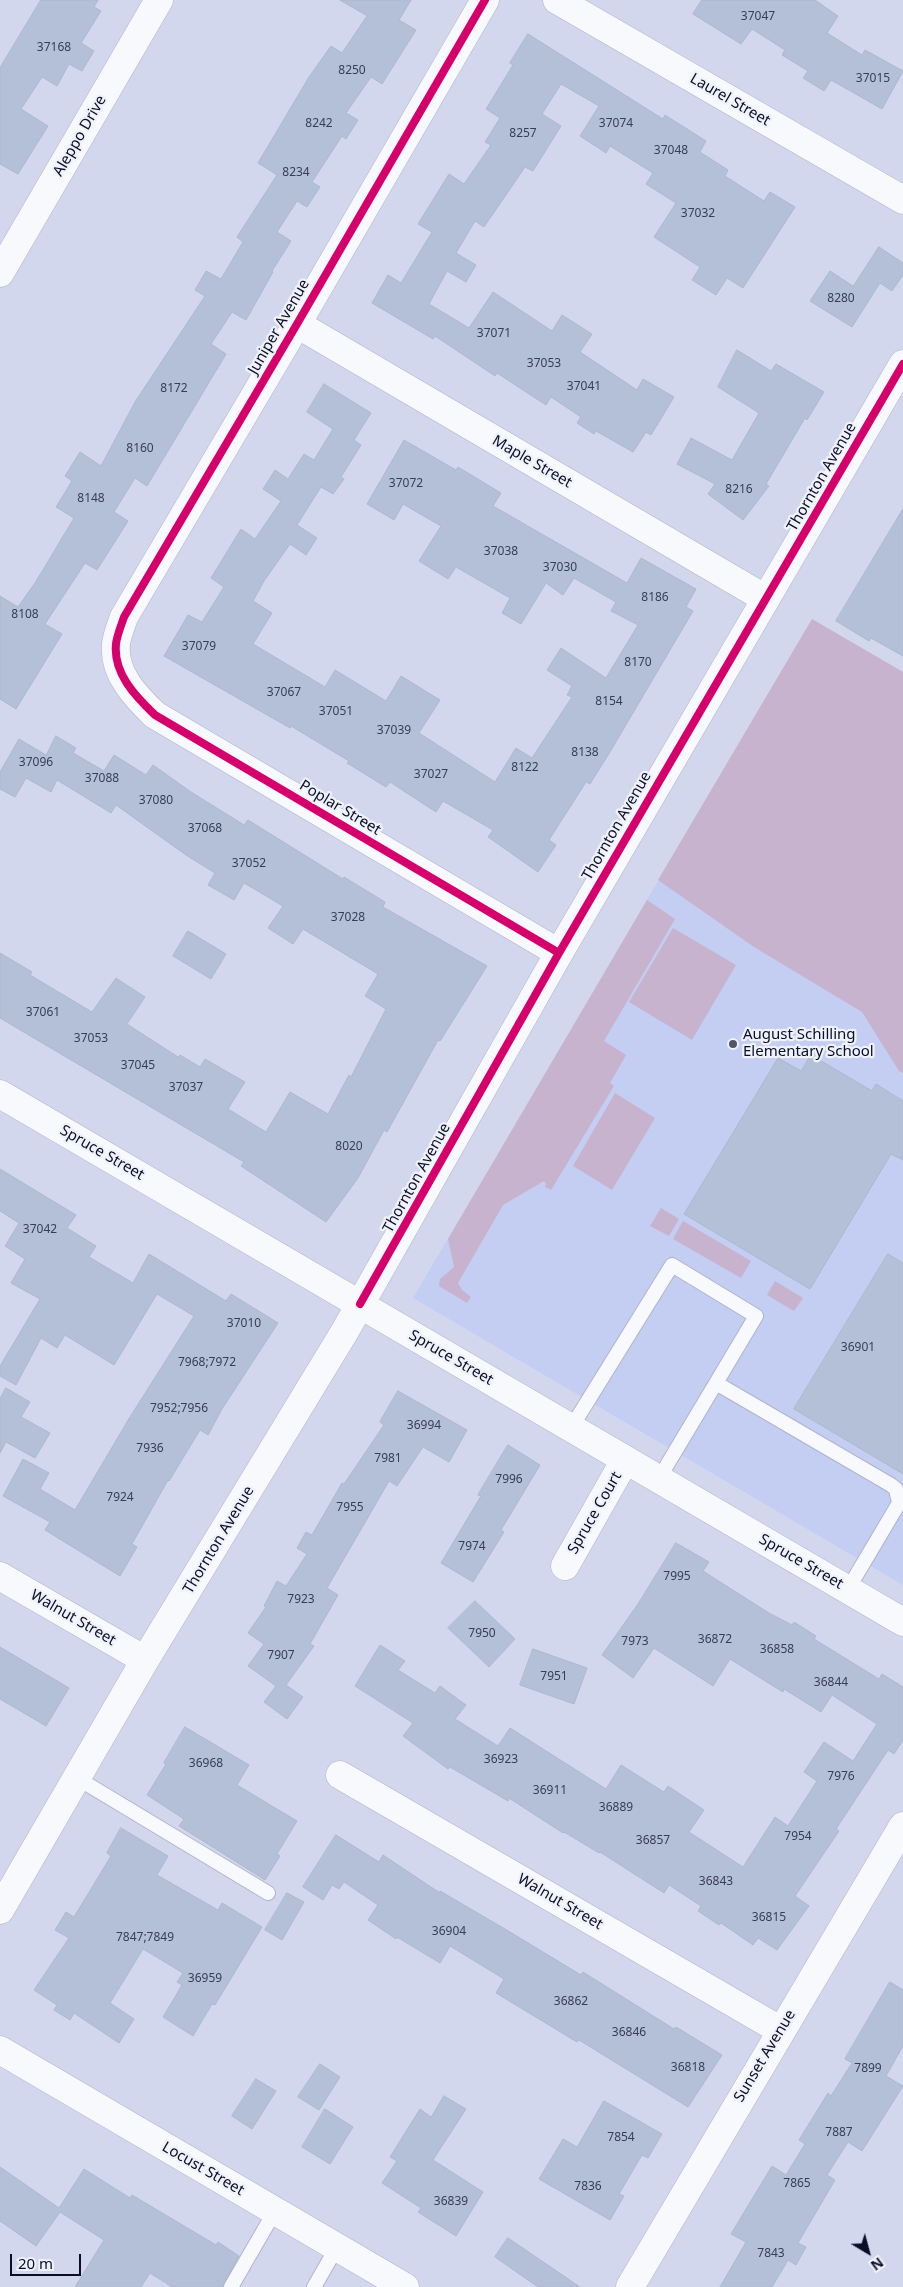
<!DOCTYPE html>
<style>
body{margin:0}
#map{position:relative;width:903px;height:2287px;overflow:hidden;background:#d2d7ee;font-family:"Noto Sans",sans-serif}
canvas{display:block}
.north{position:absolute;left:843px;top:2227px;width:50px;height:50px;-webkit-text-stroke:4px #f0f2fa;paint-order:stroke;rotate:143deg;font-size:14px;font-weight:700;line-height:20px;text-align:center;color:#0b0e28}
.north::after{content:'';display:block;margin:auto;width:18px;height:22px;background:#0b0e28;clip-path:polygon(50% 0,100% 100%,50% 72%,0 100%)}
.scale{position:absolute;left:10px;top:2254px;width:71px;height:22px;box-sizing:border-box;border:2px solid #0b0e28;border-top:0;padding-left:6px;font-size:15px;line-height:18px;white-space:nowrap;color:#0b0e28;-webkit-text-stroke:4px #f0f2fa;paint-order:stroke}
</style>
<div id="map">
<canvas width="903" height="2287"></canvas>
<div class="north">N</div>
<div class="scale">20 m</div>
</div>
<script>
const ctx = document.querySelector('canvas').getContext('2d');
ctx.lineJoin = 'round';
function fill(path, color) {
  ctx.fillStyle = color;
  ctx.fill(path, 'evenodd');
}
function strokePath(path, color, width, dash) {
  ctx.strokeStyle = color;
  ctx.lineWidth = width;
  ctx.lineCap = dash ? 'butt' : 'round';
  ctx.setLineDash(dash || []);
  ctx.stroke(path);
}
function label(font, color, halo, rows, align = 'center') {
  ctx.font = font + ' "Noto Sans",sans-serif';
  ctx.lineWidth = 4.5;
  ctx.setLineDash([]);
  ctx.textBaseline = 'middle';
  ctx.strokeStyle = halo;
  ctx.fillStyle = color;
  for (const [text, x, y, turn = 0] of rows) {
    ctx.save();
    ctx.translate(x, y);
    ctx.rotate((+turn || 0) * Math.PI / 180);
    ctx.textAlign = isNaN(turn) ? turn : align;
    if (halo) ctx.strokeText(text, 0, 0);
    ctx.fillText(text, 0, 0);
    ctx.restore();
  }
}
const built = new Path2D(`
 M 812,619 L 903,672 L 903,1585 L 413,1298 Z`);
const green = new Path2D(`
 M 812,619 L 903,672 L 903,1073 L 899,1071 L 862,1012 L 754,947 L 658,880 Z
 M 647,900 L 675,919 L 604,1041 L 626,1055 L 610,1083 L 614,1086 L 551,1190 L 545,1187 L 546,1184 L 544,1181 L 503,1205 L 458,1283 L 462,1290 L 471,1297 L 467,1303 L 439,1286 L 440,1279 L 454,1267 L 448,1239 Z
 M 673,928 L 736,965 L 692,1040 L 629,1002 Z
 M 615,1093 L 655,1118 L 612,1190 L 573,1166 Z
 M 661,1208 L 679,1219 L 669,1236 L 650,1226 Z
 M 683,1221 L 751,1261 L 741,1278 L 673,1239 Z
 M 775,1281 L 803,1298 L 794,1311 L 767,1295 Z`);
const building = new Path2D(`
 M 41,0 L 98,0 L 94,7 L 101,11 L 81,43 L 94,51 L 82,71 L 69,64 L 57,86 L 42,77 L 21,109 L 48,126 L 18,174 L 0,164 L 0,68 Z
 M 340,0 L 411,0 L 399,20 L 416,30 L 382,84 L 371,77 L 346,113 L 358,120 L 346,139 L 342,136 L 312,182 L 320,187 L 307,207 L 297,201 L 277,232 L 291,241 L 272,271 L 273,272 L 246,320 L 232,312 L 211,344 L 226,354 L 147,486 L 135,478 L 114,512 L 128,521 L 97,570 L 85,563 L 45,624 L 62,634 L 16,709 L 0,699 L 0,596 L 18,607 L 35,583 L 74,518 L 56,507 L 72,481 L 65,476 L 80,452 L 101,466 L 135,402 L 205,296 L 195,290 L 206,271 L 221,279 L 243,242 L 237,237 L 277,175 L 258,163 L 309,77 L 331,46 L 342,53 L 367,16 Z
 M 702,0 L 815,0 L 838,16 L 827,33 L 862,55 L 865,50 L 903,71 L 882,109 L 831,80 L 824,91 L 803,78 L 808,71 L 782,55 L 785,50 L 752,29 L 741,44 L 693,14 Z
 M 528,34 L 663,119 L 665,115 L 706,141 L 700,152 L 728,170 L 725,176 L 764,201 L 770,192 L 795,207 L 743,288 L 727,278 L 716,295 L 692,280 L 700,267 L 654,237 L 676,203 L 646,184 L 653,173 L 610,146 L 606,153 L 580,136 L 599,106 L 561,84 L 542,114 L 561,126 L 533,171 L 525,167 L 484,227 L 475,221 L 456,253 L 476,265 L 466,282 L 447,271 L 429,304 L 469,328 L 493,292 L 552,331 L 562,315 L 592,334 L 580,352 L 637,390 L 643,379 L 674,397 L 651,435 L 646,432 L 633,452 L 596,431 L 594,434 L 577,423 L 581,417 L 551,397 L 546,405 L 497,373 L 495,376 L 435,336 L 433,339 L 372,303 L 388,275 L 401,283 L 432,232 L 418,224 L 449,174 L 464,184 L 491,145 L 485,142 L 500,118 L 486,109 L 513,65 L 510,63 Z
 M 879,247 L 903,263 L 903,275 L 892,291 L 880,283 L 852,327 L 810,301 L 830,271 L 853,286 Z
 M 737,350 L 771,371 L 776,364 L 824,392 L 807,420 L 805,418 L 766,484 L 769,486 L 743,520 L 708,494 L 715,484 L 677,464 L 691,438 L 732,460 L 759,413 L 718,387 Z
 M 324,384 L 371,413 L 354,440 L 361,445 L 341,477 L 344,479 L 333,494 L 321,487 L 297,525 L 317,538 L 306,555 L 290,544 L 264,581 L 253,601 L 272,613 L 253,644 L 325,687 L 335,670 L 386,701 L 401,676 L 440,700 L 419,733 L 495,782 L 516,748 L 532,758 L 572,697 L 567,695 L 572,686 L 547,670 L 561,648 L 606,678 L 638,625 L 611,611 L 616,602 L 574,578 L 563,595 L 546,583 L 521,624 L 502,613 L 510,598 L 456,567 L 448,579 L 419,561 L 441,526 L 403,504 L 394,520 L 367,504 L 404,440 L 456,470 L 458,467 L 501,493 L 493,506 L 627,583 L 641,558 L 696,589 L 686,607 L 693,611 L 610,752 L 590,784 L 586,782 L 549,840 L 556,845 L 538,872 L 488,837 L 493,830 L 443,801 L 436,812 L 390,782 L 386,787 L 347,763 L 349,761 L 291,726 L 290,728 L 164,656 L 188,615 L 202,622 L 224,587 L 211,578 L 241,529 L 255,539 L 281,501 L 263,489 L 275,470 L 288,479 L 304,454 L 314,460 L 333,429 L 307,412 Z
 M 903,509 L 903,656 L 871,638 L 869,641 L 836,621 Z
 M 56,736 L 76,748 L 73,753 L 104,771 L 114,755 L 146,775 L 153,765 L 191,792 L 244,825 L 248,820 L 343,879 L 344,877 L 385,902 L 383,907 L 487,966 L 440,1041 L 438,1040 L 387,1132 L 384,1130 L 358,1178 L 326,1222 L 241,1166 L 244,1162 L 0,1018 L 0,953 L 32,972 L 30,975 L 92,1012 L 116,978 L 145,997 L 127,1024 L 178,1057 L 180,1055 L 200,1067 L 205,1059 L 245,1082 L 228,1109 L 266,1132 L 290,1092 L 328,1114 L 349,1075 L 351,1077 L 386,1009 L 365,996 L 378,974 L 303,929 L 293,944 L 268,928 L 283,906 L 244,883 L 234,900 L 208,885 L 215,873 L 186,855 L 116,805 L 111,813 L 57,780 L 51,792 L 26,778 L 15,797 L 0,789 L 0,772 L 19,739 L 46,755 Z
 M 188,931 L 226,954 L 211,979 L 173,956 Z
 M 811,1055 L 872,1091 L 876,1084 L 903,1101 L 903,1160 L 891,1154 L 810,1289 L 684,1214 L 778,1058 L 801,1071 Z
 M 0,1169 L 76,1215 L 67,1228 L 96,1246 L 89,1257 L 133,1283 L 149,1254 L 226,1301 L 231,1294 L 278,1323 L 222,1409 L 208,1435 L 200,1430 L 169,1481 L 168,1480 L 132,1544 L 137,1547 L 120,1576 L 45,1530 L 50,1522 L 3,1496 L 23,1459 L 49,1473 L 40,1489 L 75,1510 L 130,1417 L 194,1316 L 157,1294 L 114,1365 L 65,1335 L 57,1348 L 41,1338 L 16,1385 L 0,1376 L 0,1366 L 40,1299 L 11,1283 L 25,1259 L 5,1246 L 19,1223 L 0,1211 Z
 M 888,1254 L 903,1263 L 903,1474 L 794,1409 Z
 M 6,1388 L 30,1402 L 21,1417 L 50,1433 L 35,1458 L 6,1442 L 0,1453 L 0,1399 Z
 M 398,1391 L 467,1430 L 449,1462 L 423,1447 L 397,1486 L 389,1481 L 327,1588 L 338,1595 L 310,1644 L 314,1646 L 286,1685 L 303,1697 L 287,1719 L 264,1702 L 276,1686 L 248,1666 L 264,1644 L 248,1633 L 266,1607 L 264,1606 L 277,1581 L 286,1586 L 307,1554 L 297,1548 L 306,1532 L 312,1535 L 342,1483 L 344,1484 L 384,1425 L 380,1422 Z
 M 508,1445 L 540,1465 L 501,1530 L 504,1532 L 473,1582 L 441,1563 L 481,1496 L 478,1495 Z
 M 676,1543 L 709,1562 L 703,1571 L 769,1613 L 792,1625 L 794,1622 L 816,1636 L 814,1639 L 879,1679 L 882,1674 L 903,1687 L 903,1740 L 894,1754 L 888,1750 L 836,1829 L 839,1831 L 795,1896 L 809,1906 L 777,1950 L 758,1938 L 753,1945 L 721,1923 L 719,1925 L 698,1911 L 701,1906 L 669,1885 L 664,1893 L 600,1852 L 599,1853 L 564,1832 L 563,1833 L 509,1798 L 508,1801 L 450,1767 L 448,1769 L 403,1736 L 413,1723 L 355,1686 L 380,1645 L 405,1661 L 398,1670 L 435,1693 L 440,1686 L 466,1705 L 455,1719 L 498,1746 L 510,1728 L 606,1789 L 621,1765 L 664,1792 L 668,1786 L 704,1810 L 689,1832 L 743,1867 L 775,1817 L 788,1826 L 817,1781 L 804,1772 L 824,1742 L 853,1761 L 877,1724 L 832,1695 L 821,1712 L 784,1689 L 783,1692 L 730,1659 L 713,1686 L 654,1648 L 633,1678 L 602,1655 L 638,1604 Z
 M 475,1601 L 515,1639 L 489,1667 L 448,1628 Z
 M 0,1647 L 69,1688 L 46,1726 L 0,1699 Z
 M 533,1649 L 587,1668 L 574,1704 L 520,1685 Z
 M 185,1727 L 249,1765 L 237,1785 L 297,1821 L 277,1854 L 280,1856 L 265,1880 L 179,1826 L 184,1819 L 147,1795 L 166,1764 L 164,1763 Z
 M 121,1828 L 168,1856 L 157,1875 L 218,1910 L 222,1903 L 262,1927 L 215,2005 L 212,2004 L 193,2036 L 163,2017 L 182,1985 L 177,1982 L 183,1973 L 143,1949 L 110,2003 L 134,2019 L 119,2043 L 74,2013 L 70,2020 L 54,2010 L 57,2005 L 34,1990 L 69,1938 L 55,1930 L 66,1912 L 74,1917 L 111,1856 L 107,1853 Z
 M 336,1835 L 379,1862 L 383,1855 L 440,1893 L 440,1891 L 505,1929 L 581,1975 L 583,1972 L 674,2029 L 676,2027 L 722,2055 L 688,2107 L 579,2040 L 577,2042 L 496,1993 L 504,1979 L 450,1946 L 440,1963 L 397,1937 L 396,1939 L 368,1920 L 378,1905 L 344,1882 L 339,1889 L 332,1885 L 323,1900 L 303,1887 Z
 M 287,1893 L 304,1902 L 282,1940 L 265,1930 Z
 M 890,1982 L 903,1990 L 903,2046 L 886,2076 L 903,2086 L 862,2151 L 848,2142 L 827,2175 L 835,2180 L 798,2243 L 806,2247 L 796,2265 L 788,2260 L 772,2287 L 720,2287 L 746,2242 L 731,2234 L 772,2166 L 786,2175 L 805,2144 L 799,2140 L 828,2093 L 831,2096 L 852,2063 L 845,2059 Z
 M 320,2064 L 340,2077 L 319,2110 L 298,2097 Z
 M 256,2079 L 276,2091 L 252,2129 L 232,2116 Z
 M 444,2096 L 466,2109 L 433,2160 L 483,2192 L 456,2236 L 418,2212 L 421,2208 L 382,2183 L 397,2161 L 390,2157 L 420,2109 L 431,2117 Z
 M 604,2101 L 662,2134 L 648,2158 L 642,2155 L 619,2194 L 624,2196 L 610,2220 L 539,2179 L 563,2139 L 577,2147 Z
 M 325,2109 L 353,2127 L 330,2164 L 302,2147 Z
 M 0,2167 L 59,2208 L 84,2169 L 130,2198 L 132,2195 L 216,2245 L 218,2242 L 239,2256 L 222,2287 L 172,2287 L 150,2273 L 141,2287 L 75,2287 L 104,2240 L 60,2212 L 36,2246 L 0,2221 Z
 M 508,2238 L 580,2287 L 538,2287 L 495,2257 Z`);
const lane = new Path2D(`
 M 571,1428 L 672,1265 L 756,1316 L 716,1383
 M 658,1480 L 716,1383 L 891,1485 L 896,1489 L 899,1503 L 848,1589
 M 77,1778 L 268,1893
 M 231,2287 L 275,2211
 M 314,2287 L 337,2247`);
const street = new Path2D(`
 M 485,0 L 297,324 L 124,617 C 121,626 117,635 116,644 C 113,673 135,696 155,715 L 559,953
 M 557,0 L 903,200
 M 0,273 L 159,0
 M 297,324 L 766,599
 M 0,1094 L 903,1622
 M 565,1566 L 625,1460
 M 0,1576 L 145,1660
 M 340,1775 L 780,2030
 M 0,2050 L 405,2287
 M 630,2287 L 903,1826`);
const secondary = new Path2D(`
 M 0,1910 L 145,1660 L 345,1331 L 559,953 L 903,364`);
const cycleway = new Path2D(`
 M 485,0 L 297,324 L 124,617 C 121,626 117,635 116,644 C 113,673 135,696 155,715 L 559,953
 M 360,1304 L 559,953 L 903,364`);
const markers = [
 [733,1044,5,"#51546d"]
];
const numberNames = [
 ["37047",758,17],
 ["37168",54,48],
 ["8250",352,71],
 ["37015",873,79],
 ["8242",319,124],
 ["37074",616,124],
 ["8257",523,134],
 ["37048",671,151],
 ["8234",296,173],
 ["37032",698,214],
 ["8280",841,299],
 ["37071",494,334],
 ["37053",544,364],
 ["37041",584,387],
 ["8172",174,389],
 ["8160",140,449],
 ["37072",406,484],
 ["8216",739,490],
 ["8148",91,499],
 ["37038",501,552],
 ["37030",560,568],
 ["8186",655,598],
 ["8108",25,615],
 ["37079",199,647],
 ["8170",638,663],
 ["37067",284,693],
 ["8154",609,702],
 ["37051",336,712],
 ["37039",394,731],
 ["8138",585,753],
 ["37096",36,763],
 ["8122",525,768],
 ["37027",431,775],
 ["37088",102,779],
 ["37080",156,801],
 ["37068",205,829],
 ["37052",249,864],
 ["37028",348,918],
 ["37061",43,1013],
 ["37053",91,1039],
 ["37045",138,1066],
 ["37037",186,1088],
 ["8020",349,1147],
 ["37042",40,1230],
 ["37010",244,1324],
 ["36901",858,1348],
 ["7968;7972",207,1363],
 ["7952;7956",179,1409],
 ["36994",424,1426],
 ["7936",150,1449],
 ["7981",388,1459],
 ["7996",509,1480],
 ["7924",120,1498],
 ["7955",350,1508],
 ["7974",472,1547],
 ["7995",677,1577],
 ["7923",301,1600],
 ["7950",482,1634],
 ["36872",715,1640],
 ["7973",635,1642],
 ["36858",777,1650],
 ["7907",281,1656],
 ["7951",554,1677],
 ["36844",831,1683],
 ["36923",501,1760],
 ["36968",206,1764],
 ["7976",841,1777],
 ["36911",550,1791],
 ["36889",616,1808],
 ["7954",798,1837],
 ["36857",653,1841],
 ["36843",716,1882],
 ["36815",769,1918],
 ["36904",449,1932],
 ["7847;7849",145,1938],
 ["36959",205,1979],
 ["36862",571,2002],
 ["36846",629,2033],
 ["36818",688,2068],
 ["7899",868,2069],
 ["7887",839,2133],
 ["7854",621,2138],
 ["7865",797,2184],
 ["7836",588,2187],
 ["36839",451,2202],
 ["7843",771,2254]
];
const streetNames = [
 ["Laurel Street",730,100,30],
 ["Aleppo Drive",80,136,-60],
 ["Juniper Avenue",279,327,-60],
 ["Maple Street",532,462,30],
 ["Thornton Avenue",822,477,-60],
 ["Poplar Street",340,808,31],
 ["Thornton Avenue",617,826,-60],
 ["Spruce Street",102,1153,30],
 ["Thornton Avenue",417,1178,-61],
 ["Spruce Street",451,1358,30],
 ["Spruce Court",595,1513,-60],
 ["Thornton Avenue",219,1540,-59],
 ["Spruce Street",801,1562,30],
 ["Walnut Street",73,1618,30],
 ["Walnut Street",560,1902,30],
 ["Sunset Avenue",765,2056,-59],
 ["Locust Street",203,2169,30]
];
const poiNames = [
 ["August Schilling",743,1035],
 ["Elementary School",743,1052]
];
fill(built, '#c4cdf2');
fill(green, '#c8b3cf');
fill(building, '#b4c0d7');
strokePath(building, '#acb8ce', 1);
strokePath(lane, '#afb4cc', 16);
strokePath(street, '#afb4cc', 29);
strokePath(secondary, '#afb4cc', 29);
strokePath(lane, '#f8f9fc', 14);
strokePath(street, '#f8f9fc', 28);
strokePath(secondary, '#f8f9fc', 28);
strokePath(cycleway, '#d6006c', 8);
for (const [x, y, r, color] of markers) {
  const dot = new Path2D();
  dot.arc(x, y, r, 0, 2 * Math.PI);
  ctx.fillStyle = color;
  ctx.fill(dot);
  strokePath(dot, '#f0f2fa', 2);
}
label('12px', '#383d56', null, numberNames);
label('15px', '#0b0e28', '#f0f2fa', streetNames);
label('15px', '#0b0e28', '#f0f2fa', poiNames, 'left');
</script>
